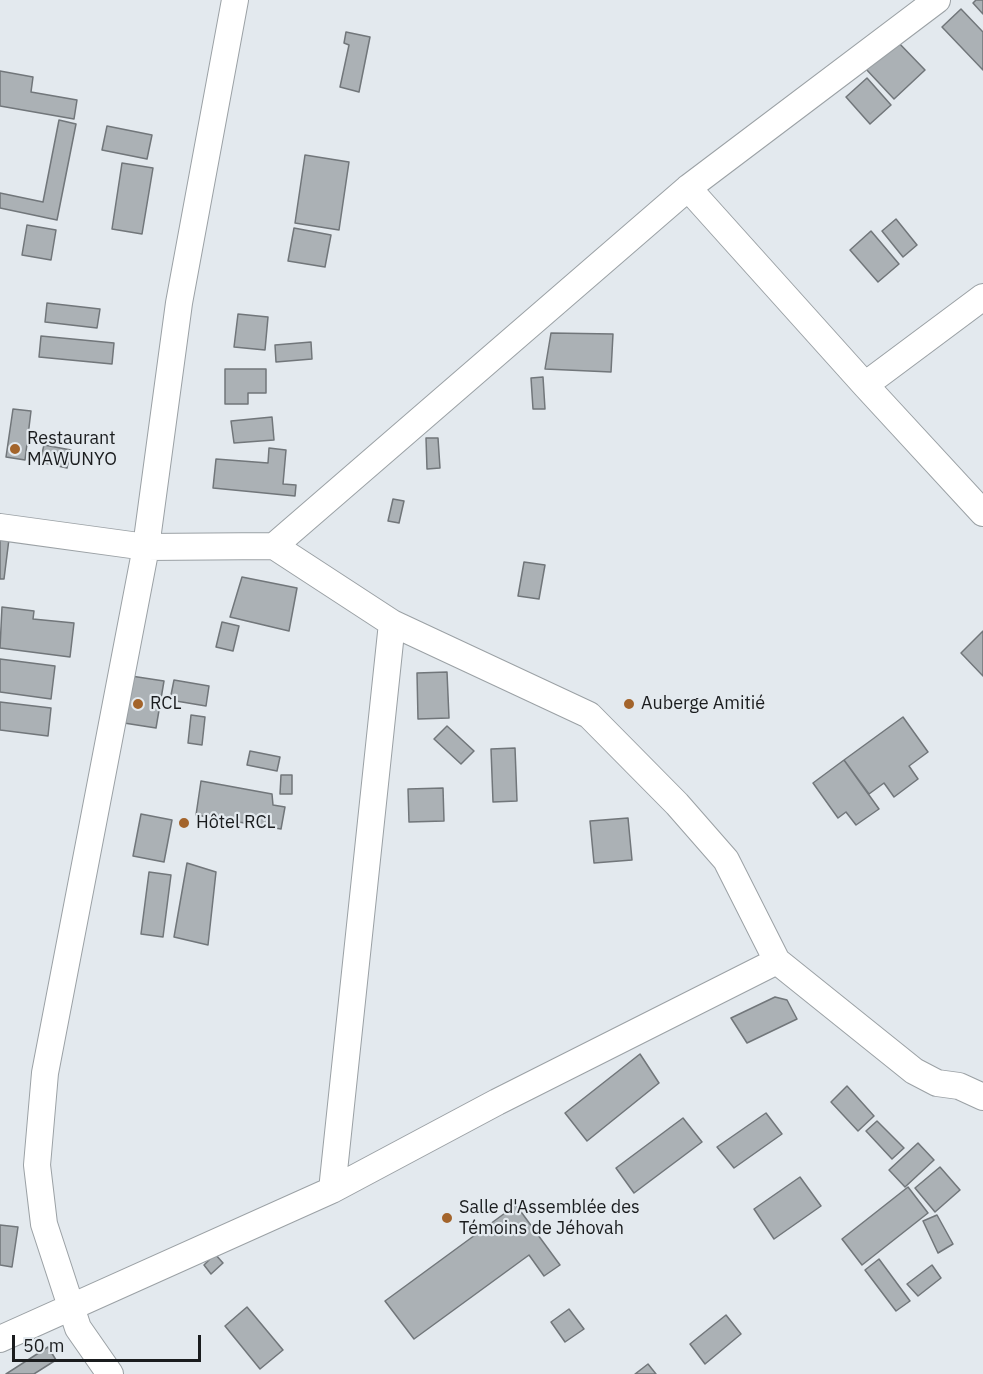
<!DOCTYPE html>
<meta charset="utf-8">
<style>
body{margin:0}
#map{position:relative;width:983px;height:1374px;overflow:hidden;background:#e3e9ee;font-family:"IBM Plex Sans",sans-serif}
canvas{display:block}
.scale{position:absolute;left:12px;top:1335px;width:189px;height:27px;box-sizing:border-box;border:3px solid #1a1c1e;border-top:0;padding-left:8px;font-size:18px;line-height:21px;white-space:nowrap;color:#1a1c1e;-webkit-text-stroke:4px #e3e9ee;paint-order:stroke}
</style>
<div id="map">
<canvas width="983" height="1374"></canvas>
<div class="scale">50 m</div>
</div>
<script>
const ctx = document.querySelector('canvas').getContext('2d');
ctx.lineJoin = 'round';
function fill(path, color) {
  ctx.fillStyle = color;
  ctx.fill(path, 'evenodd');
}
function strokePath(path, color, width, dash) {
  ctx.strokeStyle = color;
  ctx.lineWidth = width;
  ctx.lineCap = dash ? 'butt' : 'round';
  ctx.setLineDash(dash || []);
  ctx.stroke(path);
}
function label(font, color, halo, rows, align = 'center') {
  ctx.font = font + ' "IBM Plex Sans",sans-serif';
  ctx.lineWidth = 4.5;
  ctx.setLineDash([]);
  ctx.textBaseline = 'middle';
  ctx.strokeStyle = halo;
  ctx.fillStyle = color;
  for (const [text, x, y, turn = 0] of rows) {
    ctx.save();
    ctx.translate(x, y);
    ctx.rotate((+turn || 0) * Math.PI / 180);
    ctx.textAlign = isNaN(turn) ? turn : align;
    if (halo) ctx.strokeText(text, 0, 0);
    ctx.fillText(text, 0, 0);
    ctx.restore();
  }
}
const building = new Path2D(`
 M 976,0 L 983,0 L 983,14 L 973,3 Z
 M 961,9 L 983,32 L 983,70 L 942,27 Z
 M 346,32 L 370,37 L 359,92 L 340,87 L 349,45 L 344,43 Z
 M 895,39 L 925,70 L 894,99 L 865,68 Z
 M 0,71 L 33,77 L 31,92 L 77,100 L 74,119 L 0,106 Z
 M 867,78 L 891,105 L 870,124 L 846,97 Z
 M 59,120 L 76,124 L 57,220 L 0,208 L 0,193 L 43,202 Z
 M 107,126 L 152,135 L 147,159 L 102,150 Z
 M 305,155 L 349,162 L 339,230 L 295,223 Z
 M 122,163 L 153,168 L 142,234 L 112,229 Z
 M 896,219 L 917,245 L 903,257 L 882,231 Z
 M 27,225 L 56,230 L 51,260 L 22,255 Z
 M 294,228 L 331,235 L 325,267 L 288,261 Z
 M 871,231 L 899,264 L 878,282 L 850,250 Z
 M 47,303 L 100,309 L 97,328 L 45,322 Z
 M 238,314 L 268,317 L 265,350 L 234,347 Z
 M 551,333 L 613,334 L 611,372 L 545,369 Z
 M 41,336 L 114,343 L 112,364 L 39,357 Z
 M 311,342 L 312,359 L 276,362 L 275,345 Z
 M 225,369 L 266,369 L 266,393 L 248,393 L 248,404 L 225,404 Z
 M 543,377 L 545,409 L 533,409 L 531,378 Z
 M 13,409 L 31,411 L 25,460 L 6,457 Z
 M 272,417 L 274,440 L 234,443 L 231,421 Z
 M 426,438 L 438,438 L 440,468 L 427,469 Z
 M 44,445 L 71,450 L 67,468 L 40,462 Z
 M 269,448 L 286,450 L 283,484 L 296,485 L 295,496 L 213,488 L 216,459 L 268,463 Z
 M 393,499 L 404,501 L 399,523 L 388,521 Z
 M 0,537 L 9,539 L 4,579 L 0,579 Z
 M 524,562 L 545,565 L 539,599 L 518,596 Z
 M 242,577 L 297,588 L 289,631 L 230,617 Z
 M 2,607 L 34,611 L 33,619 L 74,623 L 70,657 L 0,648 Z
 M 222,622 L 239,626 L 233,651 L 216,647 Z
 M 983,631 L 983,676 L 961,653 Z
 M 0,659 L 55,666 L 51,699 L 0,692 Z
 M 447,672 L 449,718 L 418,719 L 417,673 Z
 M 131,676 L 164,681 L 156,728 L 124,723 Z
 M 174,680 L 209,686 L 206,706 L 170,700 Z
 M 0,702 L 51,708 L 48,736 L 0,730 Z
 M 191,715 L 205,717 L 202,745 L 188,743 Z
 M 903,717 L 928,752 L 909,766 L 918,779 L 894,797 L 884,783 L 869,794 L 844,760 Z
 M 447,726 L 474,751 L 461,764 L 434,739 Z
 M 515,748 L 517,801 L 493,802 L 491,749 Z
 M 250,751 L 280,757 L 277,771 L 247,765 Z
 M 844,760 L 879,809 L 856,825 L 846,812 L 838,818 L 813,783 Z
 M 281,775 L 292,775 L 292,794 L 280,794 Z
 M 201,781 L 272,794 L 273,805 L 285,807 L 281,829 L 196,815 Z
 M 443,788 L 444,821 L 409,822 L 408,789 Z
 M 141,814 L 172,820 L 164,862 L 133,856 Z
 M 628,818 L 632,860 L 594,863 L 590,821 Z
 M 187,863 L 216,872 L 208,945 L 174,937 Z
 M 149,872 L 171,875 L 163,937 L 141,934 Z
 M 775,997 L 787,1000 L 797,1019 L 747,1043 L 731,1018 Z
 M 640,1054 L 659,1083 L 587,1141 L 565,1113 Z
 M 847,1086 L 874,1116 L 858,1131 L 831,1102 Z
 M 766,1113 L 782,1134 L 734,1168 L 717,1147 Z
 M 683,1118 L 702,1142 L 634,1193 L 616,1168 Z
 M 877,1121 L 904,1148 L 892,1159 L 866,1131 Z
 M 918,1143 L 934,1160 L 905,1187 L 889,1170 Z
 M 940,1167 L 960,1190 L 935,1212 L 915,1188 Z
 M 800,1177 L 821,1206 L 774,1239 L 754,1209 Z
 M 908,1187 L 928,1213 L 862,1265 L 842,1239 Z
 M 516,1205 L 560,1265 L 544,1276 L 529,1255 L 414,1339 L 385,1301 Z
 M 937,1215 L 953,1244 L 938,1253 L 923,1221 Z
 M 0,1225 L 18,1227 L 12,1267 L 0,1265 Z
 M 215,1254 L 223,1263 L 211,1274 L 204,1265 Z
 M 879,1259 L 910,1301 L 896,1311 L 865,1270 Z
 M 932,1265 L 941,1278 L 918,1296 L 907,1284 Z
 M 247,1307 L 283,1350 L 260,1369 L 225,1326 Z
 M 569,1309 L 584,1329 L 565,1342 L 551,1322 Z
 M 726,1315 L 741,1334 L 705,1364 L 690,1344 Z
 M 48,1347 L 56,1360 L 34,1374 L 6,1374 Z
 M 648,1364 L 656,1374 L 635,1374 Z`);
const street = new Path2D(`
 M 688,188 L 865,385 L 983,513
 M 865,385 L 983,297
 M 0,527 L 146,547 L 274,546 L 688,188 L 937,0
 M 274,546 L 392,623 L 589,715 L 677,804 L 726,860 L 777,961 L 914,1071 L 937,1083 L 959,1086 L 983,1097
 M 332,1190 L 392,623
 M 0,1339 L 332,1190 L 497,1102 L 777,961
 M 110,1374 L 78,1328 L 44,1224 L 37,1165 L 45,1073 L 146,547 L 179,303 L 235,0`);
const markers = [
 [15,449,6,"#a3642b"],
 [138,704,6,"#a3642b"],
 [629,704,6,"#a3642b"],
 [184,823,6,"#a3642b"],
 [447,1218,6,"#a3642b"]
];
const poiNames = [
 ["Restaurant",27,439],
 ["MAWUNYO",27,460],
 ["RCL",150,704],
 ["Auberge Amitié",641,704],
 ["Hôtel RCL",196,823],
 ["Salle d'Assemblée des",459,1208],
 ["Témoins de Jéhovah",459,1229]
];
fill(building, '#abb1b5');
strokePath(building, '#71767a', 1.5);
strokePath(street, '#9ba1a5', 28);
strokePath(street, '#fff', 26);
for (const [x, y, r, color] of markers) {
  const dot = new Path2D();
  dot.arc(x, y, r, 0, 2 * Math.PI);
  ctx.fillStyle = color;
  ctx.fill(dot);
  strokePath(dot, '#e3e9ee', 2);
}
label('18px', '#1a1c1e', '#e3e9ee', poiNames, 'left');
</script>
